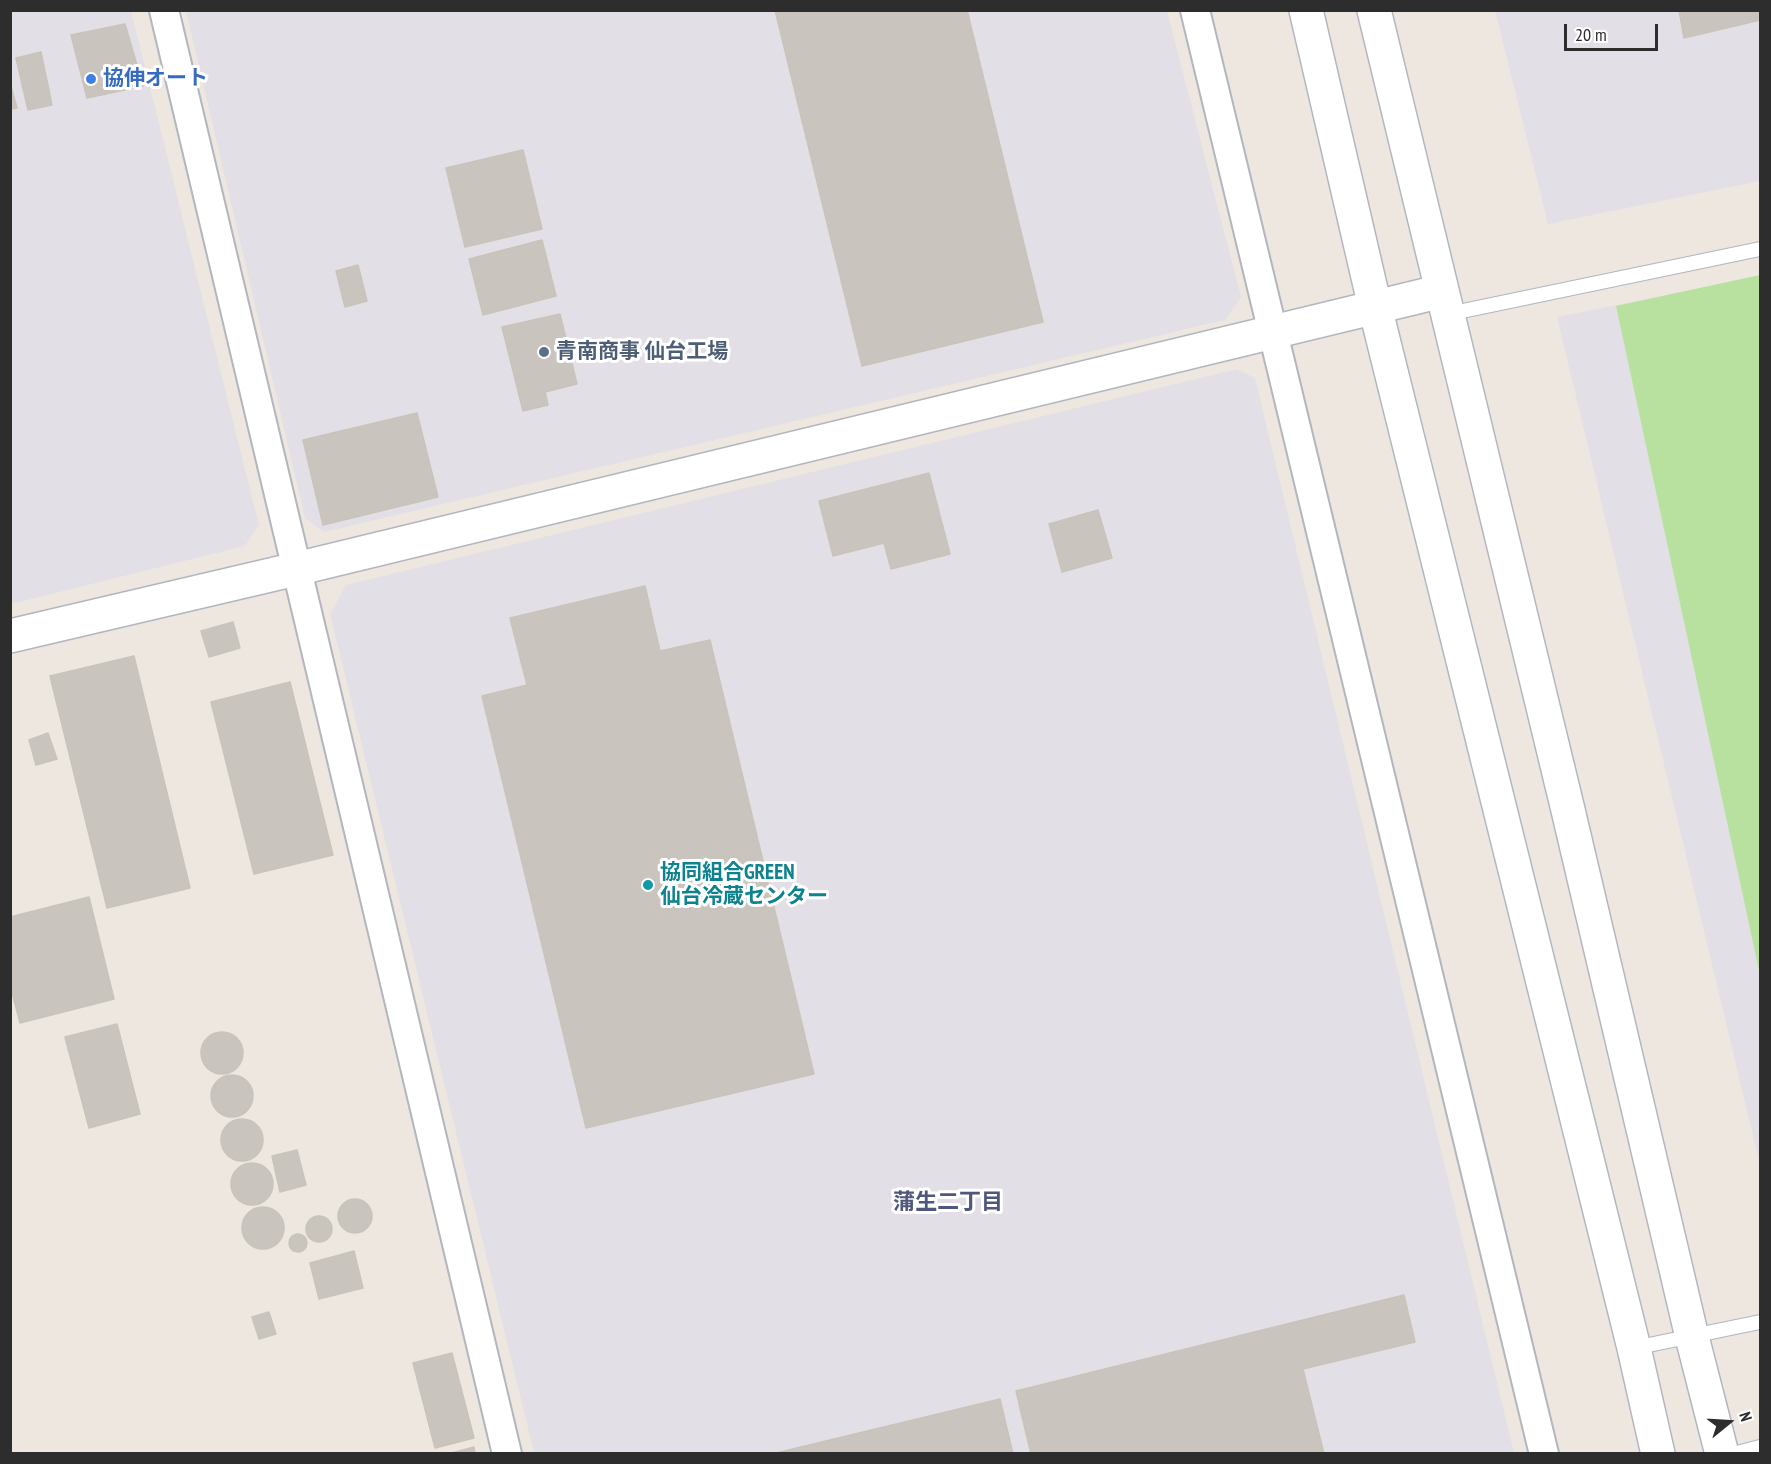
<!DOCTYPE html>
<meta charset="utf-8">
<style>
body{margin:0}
#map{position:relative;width:1771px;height:1464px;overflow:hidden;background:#ede7e0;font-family:"PT Sans Narrow",sans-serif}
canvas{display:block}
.frame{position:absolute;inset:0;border:12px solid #2d2d2d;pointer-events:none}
.north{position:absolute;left:1699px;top:1392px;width:60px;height:60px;-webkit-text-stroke:4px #fff;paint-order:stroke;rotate:72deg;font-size:16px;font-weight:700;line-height:24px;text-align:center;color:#2d2d2d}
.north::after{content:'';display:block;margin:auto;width:21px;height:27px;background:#2d2d2d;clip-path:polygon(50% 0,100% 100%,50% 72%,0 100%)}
.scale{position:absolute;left:1564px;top:24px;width:94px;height:27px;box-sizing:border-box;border:3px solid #2d2d2d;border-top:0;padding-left:8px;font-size:18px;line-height:21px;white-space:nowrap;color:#2d2d2d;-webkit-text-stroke:4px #fff;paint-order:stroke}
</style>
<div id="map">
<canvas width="1771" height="1464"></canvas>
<div class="frame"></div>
<div class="north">N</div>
<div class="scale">20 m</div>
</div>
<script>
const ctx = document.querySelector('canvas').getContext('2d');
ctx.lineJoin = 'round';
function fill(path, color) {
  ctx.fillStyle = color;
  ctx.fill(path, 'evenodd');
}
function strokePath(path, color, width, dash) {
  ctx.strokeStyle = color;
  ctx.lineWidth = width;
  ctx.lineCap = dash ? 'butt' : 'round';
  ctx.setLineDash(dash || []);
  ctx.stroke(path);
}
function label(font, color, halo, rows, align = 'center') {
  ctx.font = font + ' "PT Sans Narrow","Noto Sans JP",sans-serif';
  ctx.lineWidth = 6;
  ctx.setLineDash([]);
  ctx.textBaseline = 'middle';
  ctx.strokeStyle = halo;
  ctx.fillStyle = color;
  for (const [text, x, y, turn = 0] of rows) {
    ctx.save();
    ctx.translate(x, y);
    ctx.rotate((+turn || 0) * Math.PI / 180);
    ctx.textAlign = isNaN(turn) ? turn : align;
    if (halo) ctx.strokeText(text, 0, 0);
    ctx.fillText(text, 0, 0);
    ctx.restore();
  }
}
const industrial = new Path2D(`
 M 10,11 L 131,11 L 259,525 L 245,546 L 11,604 Z
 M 186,11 L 1167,11 L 1241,297 L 1225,320 L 324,532 L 305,518 Z
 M 1495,11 L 1760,11 L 1760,181 L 1548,224 Z
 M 1760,276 L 1760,1165 L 1557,317 Z
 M 1237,369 L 1255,378 L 1514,1453 L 534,1453 L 330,614 L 346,585 Z`);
const green = new Path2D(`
 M 1760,275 L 1760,975 L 1616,306 Z`);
const building = new Path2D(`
 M 775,10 L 967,10 L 1043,322 L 862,366 Z
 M 1679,10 L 1760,10 L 1760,20 L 1684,38 Z
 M 125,24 L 143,86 L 87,98 L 71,35 Z
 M 41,52 L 52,105 L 28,110 L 16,58 Z
 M 10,83 L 17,108 L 10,109 Z
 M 523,150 L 542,229 L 465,247 L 446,168 Z
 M 542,240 L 556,296 L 483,315 L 469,259 Z
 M 358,265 L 367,301 L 345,307 L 336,271 Z
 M 560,314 L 577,384 L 545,392 L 548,405 L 523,411 L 502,327 Z
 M 417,413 L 438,497 L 323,525 L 303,440 Z
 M 929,473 L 950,554 L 891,569 L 884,543 L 833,556 L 819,501 Z
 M 1098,510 L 1112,558 L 1062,572 L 1049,524 Z
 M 645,586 L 660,651 L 710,640 L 814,1074 L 586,1128 L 482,696 L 527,685 L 510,618 Z
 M 233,622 L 240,648 L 209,657 L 201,631 Z
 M 134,656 L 190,888 L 107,908 L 50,676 Z
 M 290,682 L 333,855 L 254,874 L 211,702 Z
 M 48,733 L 57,759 L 36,765 L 29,740 Z
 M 89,897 L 114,999 L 20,1023 L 10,985 L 10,917 Z
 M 117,1024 L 140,1114 L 89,1128 L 65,1037 Z
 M201 1053a21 21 0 1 1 42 0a21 21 0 1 1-42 0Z
 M211 1096a21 21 0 1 1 42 0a21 21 0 1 1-42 0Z
 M221 1140a21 21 0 1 1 42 0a21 21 0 1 1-42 0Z
 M 297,1150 L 306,1185 L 280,1192 L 272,1156 Z
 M231 1184a21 21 0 1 1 42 0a21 21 0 1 1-42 0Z
 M338 1216a17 17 0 1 1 34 0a17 17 0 1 1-34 0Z
 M242 1228a21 21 0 1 1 42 0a21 21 0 1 1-42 0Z
 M306 1229a13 13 0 1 1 26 0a13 13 0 1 1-26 0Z
 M289 1243a9 9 0 1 1 18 0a9 9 0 1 1-18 0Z
 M 354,1251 L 363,1288 L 319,1299 L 310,1263 Z
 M 1404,1295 L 1415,1342 L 1303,1369 L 1324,1454 L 1031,1454 L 1016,1391 Z
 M 269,1312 L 276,1334 L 259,1339 L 252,1317 Z
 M 452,1353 L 474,1438 L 435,1448 L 413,1363 Z
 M 1000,1399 L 1013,1454 L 772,1454 Z
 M 474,1447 L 475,1454 L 448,1454 Z`);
const service = new Path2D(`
 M 1448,314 L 1760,249
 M 1634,1348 L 1760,1322
 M 1733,1454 L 1760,1447`);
const minor = new Path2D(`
 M 164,10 L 507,1454
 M 1195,10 L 1544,1454`);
const tertiary = new Path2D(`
 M 1306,10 L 1375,307 L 1634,1348 L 1658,1454
 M 1374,10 L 1568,810 L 1692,1337 L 1722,1454
 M 10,636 L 296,569 L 1442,291`);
const markers = [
 [91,79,6,"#3f7fe0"],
 [544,352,6,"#5c6f8a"],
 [648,885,6,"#0f9aa8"]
];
const shopNames = [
 ["協伸オート",103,79]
];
const serviceNames = [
 ["青南商事 仙台工場",556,352]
];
const cultureNames = [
 ["協同組合GREEN",660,873],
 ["仙台冷蔵センター",660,897]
];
const neighbourhoodNames = [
 ["蒲生二丁目",948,1203]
];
fill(industrial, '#e2e0e6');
fill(green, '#b8e1a0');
fill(building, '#c9c5be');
strokePath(building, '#c9c3b9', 1.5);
strokePath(service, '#b3b6bf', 16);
strokePath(minor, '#b3b6bf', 32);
strokePath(tertiary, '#b3b6bf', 36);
strokePath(service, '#fff', 14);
strokePath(minor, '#fff', 28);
strokePath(tertiary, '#fff', 33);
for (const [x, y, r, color] of markers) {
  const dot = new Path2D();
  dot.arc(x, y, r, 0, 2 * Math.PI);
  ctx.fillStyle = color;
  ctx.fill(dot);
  strokePath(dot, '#fff', 2);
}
label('bold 21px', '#366cbe', '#fff', shopNames, 'left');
label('bold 21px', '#4e5e75', '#fff', serviceNames, 'left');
label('bold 21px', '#0d838f', '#fff', cultureNames, 'left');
label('bold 22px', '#4f587c', '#fff', neighbourhoodNames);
</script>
